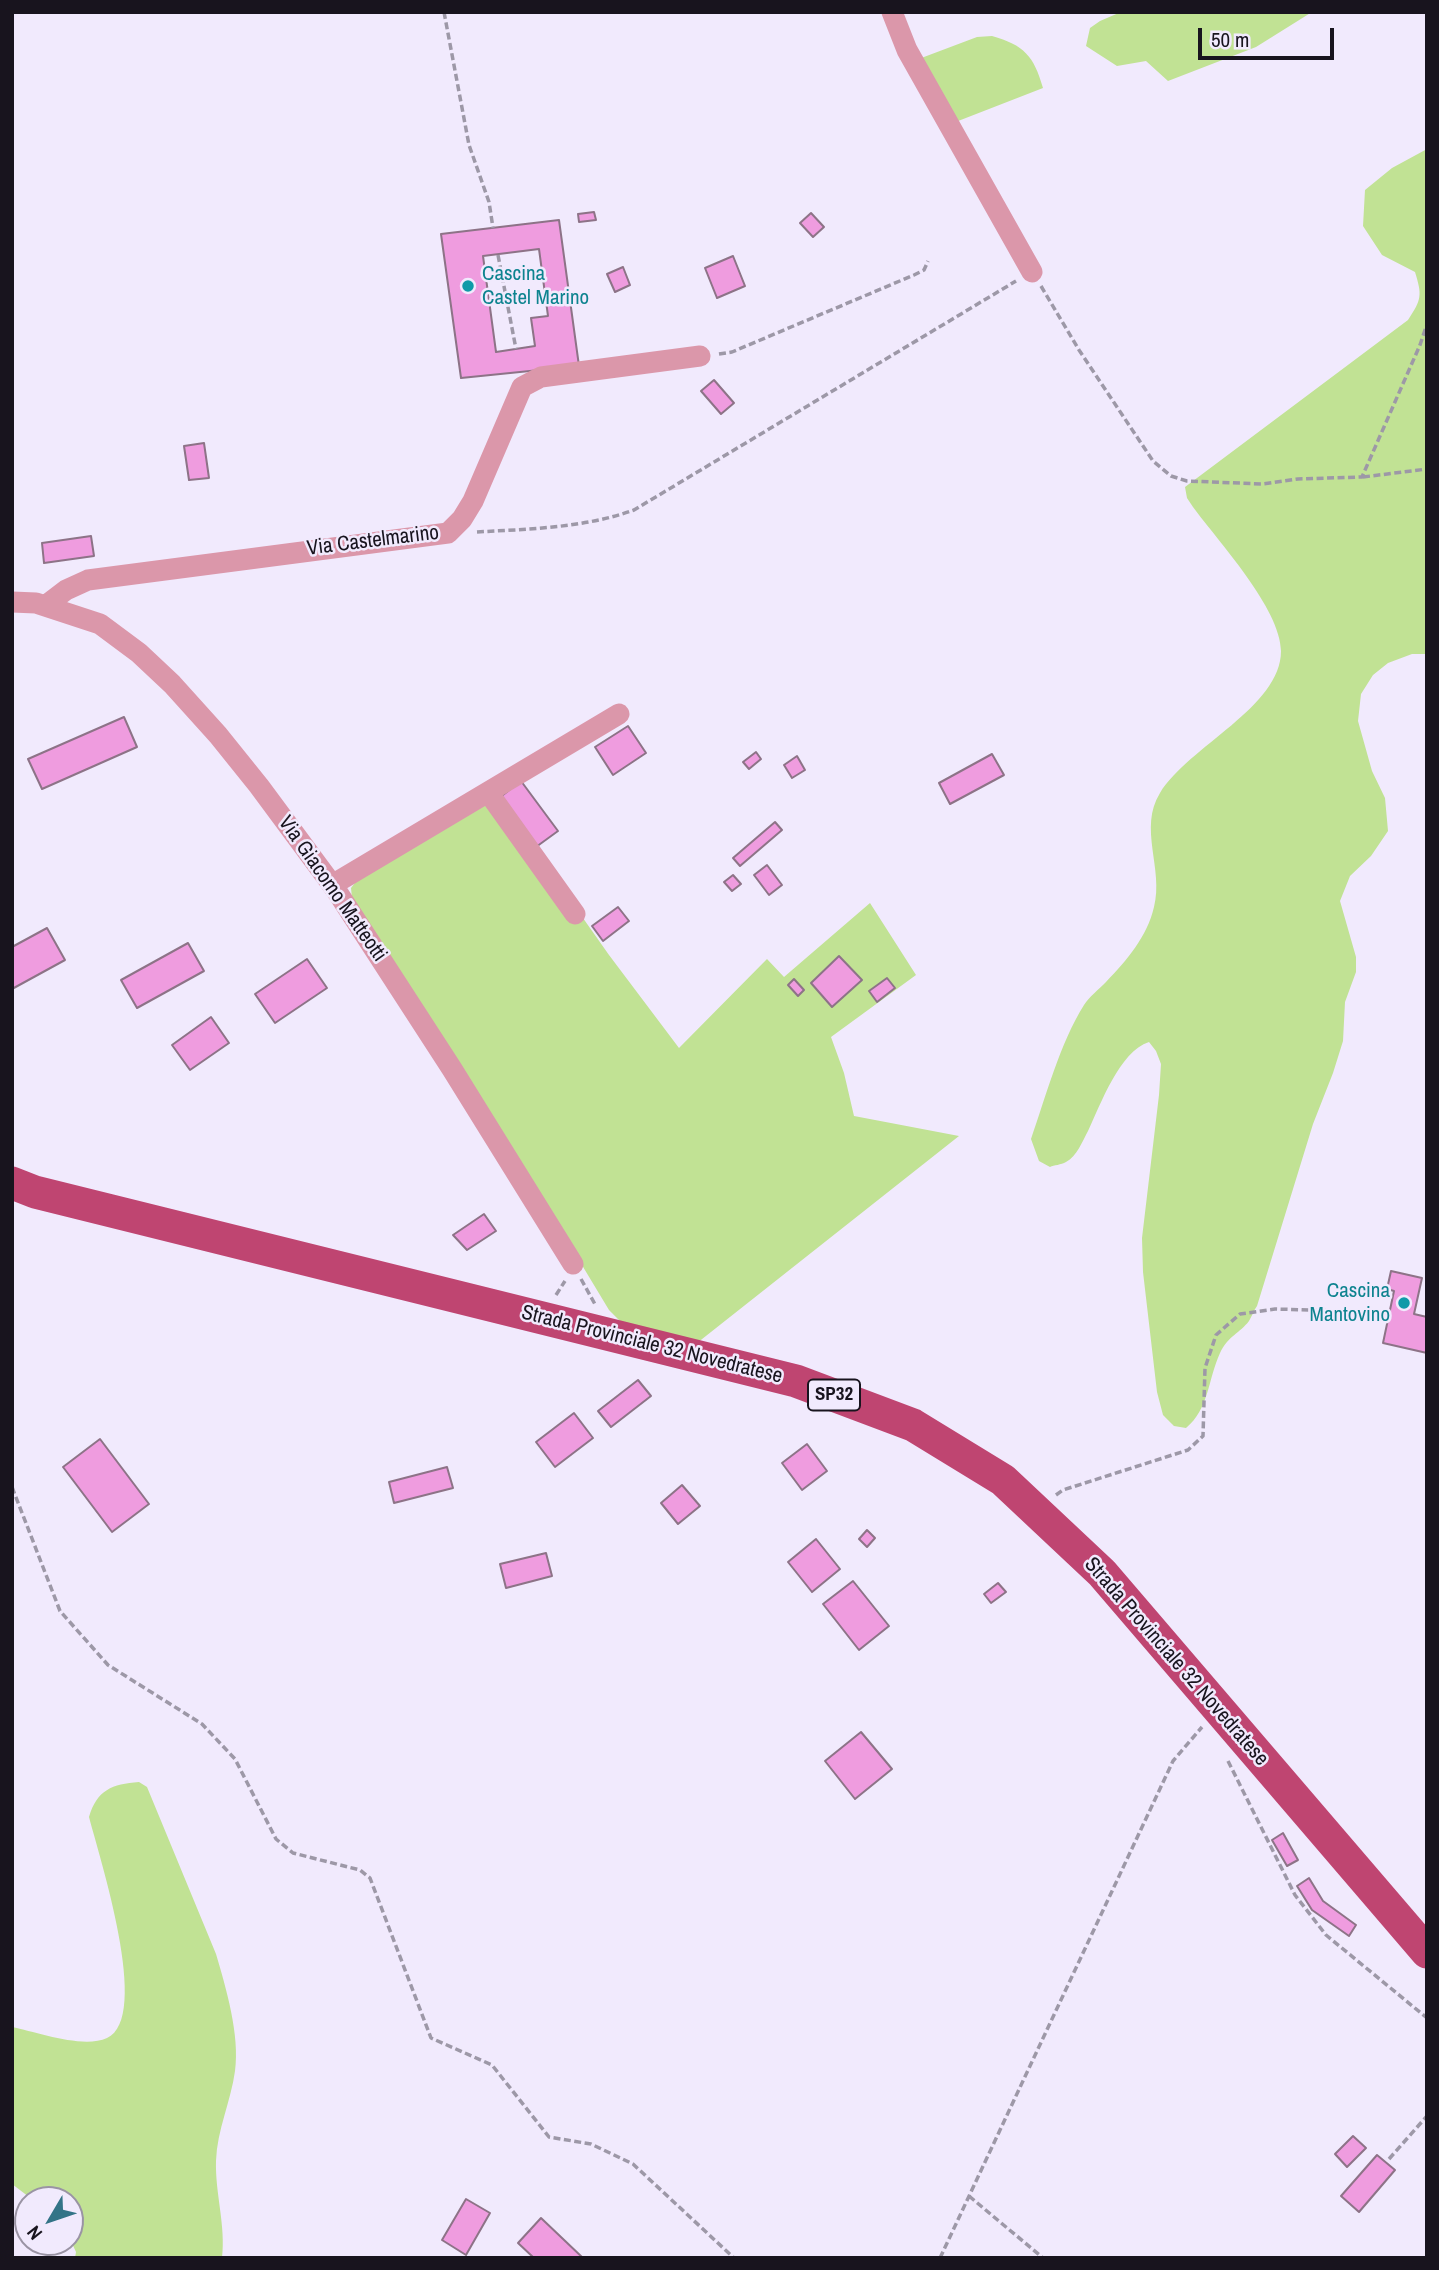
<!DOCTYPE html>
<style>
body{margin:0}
#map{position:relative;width:1439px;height:2270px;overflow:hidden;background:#f1eafd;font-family:"Archivo Narrow",sans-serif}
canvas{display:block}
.frame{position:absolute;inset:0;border:14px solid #18141e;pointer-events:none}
.north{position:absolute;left:14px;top:2186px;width:70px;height:70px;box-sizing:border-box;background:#f1eafd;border:2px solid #9a94a4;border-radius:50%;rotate:231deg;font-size:19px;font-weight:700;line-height:28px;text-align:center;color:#18141e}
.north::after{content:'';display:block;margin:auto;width:24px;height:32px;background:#337487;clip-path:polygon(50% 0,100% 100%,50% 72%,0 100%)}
.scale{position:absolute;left:1198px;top:28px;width:136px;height:32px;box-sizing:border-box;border:4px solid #18141e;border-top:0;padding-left:9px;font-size:21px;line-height:24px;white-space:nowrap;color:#18141e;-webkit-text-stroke:5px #f1eafd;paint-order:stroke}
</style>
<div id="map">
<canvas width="1439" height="2270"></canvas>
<div class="frame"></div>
<div class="north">N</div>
<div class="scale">50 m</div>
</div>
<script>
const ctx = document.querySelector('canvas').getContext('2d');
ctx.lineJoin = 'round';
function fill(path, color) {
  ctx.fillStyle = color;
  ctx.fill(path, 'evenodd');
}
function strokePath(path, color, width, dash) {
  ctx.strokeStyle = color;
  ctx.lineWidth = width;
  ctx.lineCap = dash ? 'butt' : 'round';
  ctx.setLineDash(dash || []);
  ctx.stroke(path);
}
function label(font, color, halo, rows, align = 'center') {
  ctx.font = font + ' "Archivo Narrow",sans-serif';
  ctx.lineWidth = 5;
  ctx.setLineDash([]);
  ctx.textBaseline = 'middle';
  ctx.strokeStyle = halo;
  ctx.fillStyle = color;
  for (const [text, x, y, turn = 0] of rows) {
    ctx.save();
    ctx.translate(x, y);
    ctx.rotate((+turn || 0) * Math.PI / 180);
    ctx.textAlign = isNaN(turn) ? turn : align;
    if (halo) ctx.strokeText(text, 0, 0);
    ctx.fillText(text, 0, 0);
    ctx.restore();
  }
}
const green = new Path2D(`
 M 1121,12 L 1312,12 L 1256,47 L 1168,81 L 1146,61 L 1117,66 L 1086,46 L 1090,28 L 1100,21 Z
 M 992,36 C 1024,45 1034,56 1043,88 L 953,123 L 916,60 L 977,37 Z
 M 1427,149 L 1427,654 L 1412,654 L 1388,663 L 1373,675 L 1361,694 L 1358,721 L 1372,771 L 1385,798 L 1388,831 L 1371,856 L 1350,876 L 1340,901 L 1356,957 L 1356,972 L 1345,1002 L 1343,1041 L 1333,1073 L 1313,1124 L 1257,1306 C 1254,1310 1252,1316 1249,1321 C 1240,1333 1228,1336 1220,1353 C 1208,1379 1209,1409 1186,1428 L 1174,1426 L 1163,1415 L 1157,1392 L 1143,1272 L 1142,1238 L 1159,1095 L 1161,1064 L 1156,1051 L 1149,1042 C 1119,1052 1101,1104 1088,1131 C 1082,1142 1077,1156 1066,1162 C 1061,1165 1054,1165 1050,1167 L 1039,1161 L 1031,1139 C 1046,1096 1060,1043 1084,1005 C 1089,997 1099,989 1106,982 C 1127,960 1147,937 1154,907 C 1164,869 1138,828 1160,793 C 1189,746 1281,707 1281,651 C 1281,609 1218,541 1193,507 L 1187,498 L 1185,487 L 1408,320 C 1422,299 1422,295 1415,272 L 1382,255 L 1363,226 L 1365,190 L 1392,168 Z
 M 497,796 L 609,955 L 679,1048 L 767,959 L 784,977 L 870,903 L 916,975 L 831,1037 L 844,1073 L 854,1116 L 959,1136 L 692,1347 L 624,1325 L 609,1310 L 506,1139 L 352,898 L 351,888 L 357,880 Z
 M 139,1782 L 147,1787 L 216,1954 C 226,1988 240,2035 235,2071 C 231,2101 217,2130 216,2161 C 215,2193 226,2226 222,2258 L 75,2258 L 76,2252 L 70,2239 L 70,2200 L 33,2200 L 12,2184 L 12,2027 C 37,2032 83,2049 107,2038 C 152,2018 99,1856 89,1817 C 97,1790 112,1784 139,1782 Z`);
const building = new Path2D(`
 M 594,212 L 596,220 L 579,222 L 578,214 Z
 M 811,213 L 824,227 L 813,237 L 800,223 Z
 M 559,220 L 579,366 L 461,378 L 441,234 ZM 539,249 L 548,316 L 531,318 L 535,346 L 496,352 L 483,256 Z
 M 733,256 L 745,286 L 717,298 L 705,268 Z
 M 623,267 L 630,285 L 615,292 L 607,274 Z
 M 714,380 L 734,403 L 721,414 L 701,391 Z
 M 204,443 L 209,478 L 189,480 L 184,446 Z
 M 91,536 L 94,556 L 44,563 L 42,543 Z
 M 124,717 L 137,747 L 42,789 L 28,759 Z
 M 628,726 L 646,753 L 613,775 L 595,747 Z
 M 756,752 L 761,759 L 749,769 L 743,762 Z
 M 992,754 L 1004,775 L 950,804 L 939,783 Z
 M 797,756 L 805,770 L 792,778 L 784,765 Z
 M 521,781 L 558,831 L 536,847 L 499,798 Z
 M 775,822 L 782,830 L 740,866 L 733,858 Z
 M 767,865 L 782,885 L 769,895 L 754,875 Z
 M 733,875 L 741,884 L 732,891 L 724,882 Z
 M 618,907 L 629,921 L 603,941 L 592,926 Z
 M 47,928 L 65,960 L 12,989 L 12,947 Z
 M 188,943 L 204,971 L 137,1008 L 121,980 Z
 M 839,956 L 862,980 L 832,1007 L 811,983 Z
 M 307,959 L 327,988 L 275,1023 L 255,994 Z
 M 887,978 L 895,988 L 877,1002 L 869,991 Z
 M 794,979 L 804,990 L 798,996 L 788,985 Z
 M 211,1017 L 229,1043 L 190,1070 L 172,1045 Z
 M 484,1214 L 496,1231 L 467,1250 L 453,1235 Z
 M 1391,1271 L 1422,1278 L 1414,1314 L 1427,1317 L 1427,1353 L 1383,1343 L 1394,1291 L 1387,1289 Z
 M 638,1380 L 651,1396 L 611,1427 L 598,1411 Z
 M 574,1413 L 593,1438 L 555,1467 L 536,1442 Z
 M 100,1439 L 149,1504 L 112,1532 L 63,1467 Z
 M 807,1444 L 827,1471 L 802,1490 L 782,1463 Z
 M 447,1467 L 453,1488 L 394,1503 L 389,1482 Z
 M 682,1485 L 700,1506 L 678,1524 L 661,1503 Z
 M 867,1530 L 875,1538 L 867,1547 L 859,1539 Z
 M 816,1539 L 840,1569 L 812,1592 L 788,1562 Z
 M 546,1553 L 552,1576 L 506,1588 L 500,1564 Z
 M 853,1581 L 889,1626 L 859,1650 L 823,1604 Z
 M 998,1583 L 1006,1592 L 991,1603 L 984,1594 Z
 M 861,1732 L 892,1769 L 855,1799 L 825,1761 Z
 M 1283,1833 L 1298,1860 L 1287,1866 L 1272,1840 Z
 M 1309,1878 L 1323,1901 L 1356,1925 L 1349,1936 L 1312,1910 L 1297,1886 Z
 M 1353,2136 L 1366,2148 L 1347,2167 L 1335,2154 Z
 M 1377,2155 L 1395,2170 L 1359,2212 L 1341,2196 Z
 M 466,2199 L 490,2213 L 466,2255 L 442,2240 Z
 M 541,2218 L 583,2258 L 534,2258 L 518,2243 Z`);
const path = new Path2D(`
 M 444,12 L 469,145 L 489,202 L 493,228
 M 498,255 L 516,349
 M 1041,286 L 1079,350 L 1153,461 L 1171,476 L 1187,481 L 1262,484 L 1298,479 L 1362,477 L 1420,345 L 1427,324
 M 719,354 L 732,352 L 914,275 L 924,270 L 928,261
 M 1363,477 L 1427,469
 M 477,532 C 529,529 584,528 634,510 L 1016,281
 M 581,1279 L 596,1306
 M 556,1295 L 565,1281
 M 12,1487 L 60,1611 L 108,1665 L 202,1724 L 235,1759 L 276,1839 L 293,1853 L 360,1870 L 370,1878 L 431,2038 L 492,2065 L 549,2137 L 591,2144 L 633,2164 L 734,2258
 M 1056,1495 L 1063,1490 L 1188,1450 L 1203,1436 L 1205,1368 L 1216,1335 L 1240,1314 L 1275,1309 L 1379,1312
 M 1228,1761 L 1295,1895 L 1326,1935 L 1427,2018
 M 1389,2159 L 1427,2116
 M 969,2196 L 1043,2258
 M 940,2258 L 1173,1761 L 1202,1727`);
const street = new Path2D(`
 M 892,12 L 907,50 L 1032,272
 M 12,602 L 36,603 L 100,624 L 139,653 L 172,684 L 218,735 L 259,786 L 336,890 L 452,1069 L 573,1264
 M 45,606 L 66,590 L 88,580 L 448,533 L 462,519 L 473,501 L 522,387 L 541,377 L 700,356
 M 488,792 L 575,914
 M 332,885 L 619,714`);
const primary = new Path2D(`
 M 12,1183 L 35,1192 L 796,1381 L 913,1425 L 1003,1480 L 1102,1573 L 1427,1952`);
const markers = [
 [468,286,7,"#0f9aa8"],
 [1404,1303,7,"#0f9aa8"]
];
const shields = [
 [834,1395,52]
];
const shieldNames = [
 ["SP32",834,1395]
];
const cultureNames = [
 ["Cascina",482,274],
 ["Castel Marino",482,298],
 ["Cascina",1390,1291,"right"],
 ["Mantovino",1390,1315,"right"]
];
const streetNames = [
 ["Via Castelmarino",373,541,-7],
 ["Via Giacomo Matteotti",332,889,55],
 ["Strada Provinciale 32 Novedratese",652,1345,14],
 ["Strada Provinciale 32 Novedratese",1176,1662,49]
];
fill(green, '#c1e294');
fill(building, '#ef9cdf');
strokePath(building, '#8d7387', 2);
strokePath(path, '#9d98a7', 3.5, [7, 3.5]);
strokePath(street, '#db97aa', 21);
strokePath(primary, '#bf4571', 33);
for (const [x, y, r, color] of markers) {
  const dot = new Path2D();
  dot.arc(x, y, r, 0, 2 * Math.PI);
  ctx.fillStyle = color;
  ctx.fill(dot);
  strokePath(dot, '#f1eafd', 2.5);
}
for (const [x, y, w] of shields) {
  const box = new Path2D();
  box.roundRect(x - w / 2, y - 15.5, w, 31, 5);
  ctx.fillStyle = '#f1eafd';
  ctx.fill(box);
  strokePath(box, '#18141e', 2);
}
label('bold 19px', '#18141e', null, shieldNames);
label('21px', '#0d838f', '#f1eafd', cultureNames, 'left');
label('21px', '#18141e', '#f1eafd', streetNames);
</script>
